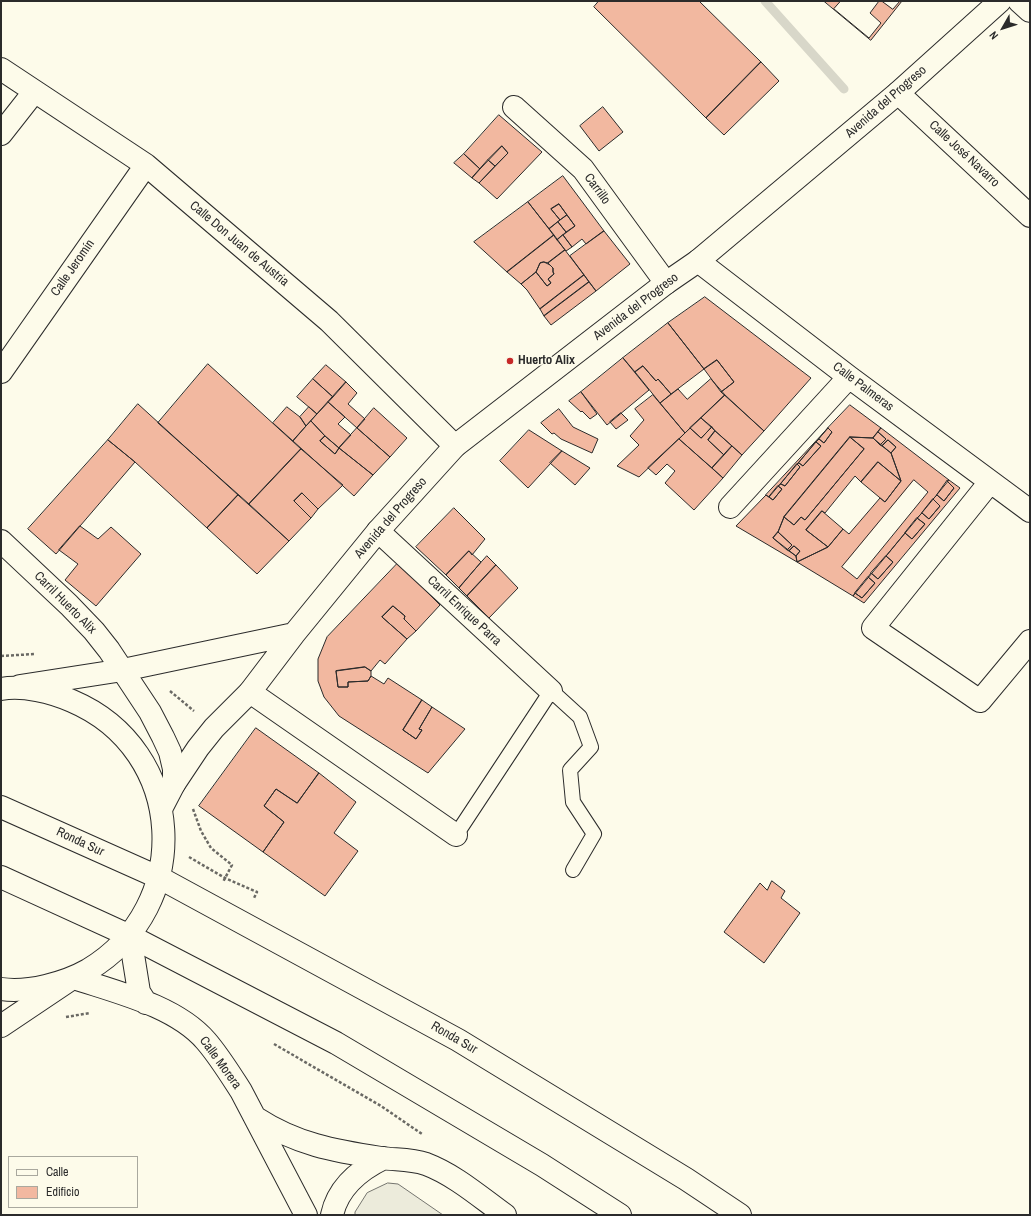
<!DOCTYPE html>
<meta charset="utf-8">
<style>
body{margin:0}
#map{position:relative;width:1031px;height:1216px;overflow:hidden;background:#fdfbea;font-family:"Archivo Narrow",sans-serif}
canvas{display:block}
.frame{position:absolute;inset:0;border:2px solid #2b2b2b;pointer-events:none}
.legend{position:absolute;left:8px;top:1156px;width:130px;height:52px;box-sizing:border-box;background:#fdfbea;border:1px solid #a9a89e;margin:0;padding:5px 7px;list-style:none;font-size:12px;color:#2b2b2b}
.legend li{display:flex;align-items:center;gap:8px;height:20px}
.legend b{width:20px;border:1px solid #a9a89e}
.north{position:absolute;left:983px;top:8px;width:40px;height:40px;-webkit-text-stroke:3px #fdfbea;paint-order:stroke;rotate:231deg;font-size:11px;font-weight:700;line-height:16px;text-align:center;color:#2b2b2b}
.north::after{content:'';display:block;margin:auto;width:14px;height:18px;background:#2b2b2b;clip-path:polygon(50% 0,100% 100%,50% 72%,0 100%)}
</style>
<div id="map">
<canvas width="1031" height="1216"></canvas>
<div class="frame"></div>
<ul class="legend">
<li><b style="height:5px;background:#fdfbea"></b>Calle</li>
<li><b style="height:11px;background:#f2b8a0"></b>Edificio</li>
</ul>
<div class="north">N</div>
</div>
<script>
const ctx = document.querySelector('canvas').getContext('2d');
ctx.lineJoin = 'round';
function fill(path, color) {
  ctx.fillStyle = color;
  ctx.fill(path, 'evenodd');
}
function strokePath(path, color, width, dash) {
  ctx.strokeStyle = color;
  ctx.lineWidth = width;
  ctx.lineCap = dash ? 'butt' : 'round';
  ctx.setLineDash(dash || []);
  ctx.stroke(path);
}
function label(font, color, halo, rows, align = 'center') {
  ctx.font = font + ' "Archivo Narrow",sans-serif';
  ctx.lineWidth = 3;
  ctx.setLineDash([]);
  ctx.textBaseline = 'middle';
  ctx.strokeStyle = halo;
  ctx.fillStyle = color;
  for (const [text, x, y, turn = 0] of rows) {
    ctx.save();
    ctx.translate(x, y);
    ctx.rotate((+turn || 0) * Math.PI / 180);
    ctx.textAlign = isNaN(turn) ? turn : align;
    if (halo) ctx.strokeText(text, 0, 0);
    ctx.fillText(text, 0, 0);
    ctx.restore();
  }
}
const green = new Path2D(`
 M 388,1183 L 398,1184 L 443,1215 L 355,1215 L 355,1212 L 367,1193 Z`);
const stream = new Path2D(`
 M 765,1 L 844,89`);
const building = new Path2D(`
 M 599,1 L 699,1 L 761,62 L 706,118 L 594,7 Z
 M 824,1 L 902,1 L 871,40 Z
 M 841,1 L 879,1 L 870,13 L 881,23 L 869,38 L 834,9 Z
 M 882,1 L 900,1 L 893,9 Z
 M 761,62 L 779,81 L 724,135 L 706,118 Z
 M 603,107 L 623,132 L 599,151 L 580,126 Z
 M 499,115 L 542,152 L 497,199 L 479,183 L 508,153 L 502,146 L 480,169 L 464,154 Z
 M 502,146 L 508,153 L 495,166 L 488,160 Z
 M 464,154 L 480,169 L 472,178 L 454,163 Z
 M 488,160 L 495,166 L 479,183 L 472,178 Z
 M 563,176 L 604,231 L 586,244 L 582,239 L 572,247 L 563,235 L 575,226 L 559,204 L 551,209 L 560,220 L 549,229 L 528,202 Z
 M 528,202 L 554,235 L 507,272 L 474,242 Z
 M 559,204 L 567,215 L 560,220 L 551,209 Z
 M 567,215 L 575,226 L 566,232 L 558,222 Z
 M 558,222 L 566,232 L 557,240 L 549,229 Z
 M 604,231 L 630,264 L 596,291 L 570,256 Z
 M 554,235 L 565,250 L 548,263 L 544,262 L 540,263 L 536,272 L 521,284 L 507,272 Z
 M 563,235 L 572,247 L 566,251 L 557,240 Z
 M 565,250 L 584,275 L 540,309 L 527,290 L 521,284 L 536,272 L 547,286 L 551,283 L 548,279 L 554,274 L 553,272 L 553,268 L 548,263 Z
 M 544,262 L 550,265 L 553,268 L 553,272 L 554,274 L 548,279 L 551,283 L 547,286 L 536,272 L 540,263 Z
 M 584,275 L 589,282 L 544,316 L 540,309 Z
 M 589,282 L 596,291 L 551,325 L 544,316 Z
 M 705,297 L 811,378 L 764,431 L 721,392 L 734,382 L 717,360 L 704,369 L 668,323 Z
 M 668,323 L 704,369 L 671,394 L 658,379 L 656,381 L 643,366 L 635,372 L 623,358 Z
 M 623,358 L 649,390 L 607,425 L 581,392 Z
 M 717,360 L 734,382 L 721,392 L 704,369 Z
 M 208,364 L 301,449 L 249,504 L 158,423 Z
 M 326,365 L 346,382 L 333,397 L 313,379 Z
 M 643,366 L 656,381 L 658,379 L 671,394 L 660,403 L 635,372 Z
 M 313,379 L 333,397 L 317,414 L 297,397 Z
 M 711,379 L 725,395 L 685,433 L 660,403 L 678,389 L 687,399 Z
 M 346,382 L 357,393 L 348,404 L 365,419 L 357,428 L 328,402 Z
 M 581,392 L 597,414 L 590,419 L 582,411 L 581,412 L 569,401 Z
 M 653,395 L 685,433 L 639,477 L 617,466 L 639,445 L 630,436 L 644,420 L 635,409 Z
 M 725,395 L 764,431 L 742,455 L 701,418 Z
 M 328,402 L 345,417 L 338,424 L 351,435 L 339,448 L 325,436 L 311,421 Z
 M 138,404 L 238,495 L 207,528 L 135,462 L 108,440 Z
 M 850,405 L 881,428 L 873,438 L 850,437 L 784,517 L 778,532 L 773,538 L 796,556 L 797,562 L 736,526 L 766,495 L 773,500 L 782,489 L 778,486 L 781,484 L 785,486 L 800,467 L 797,464 L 799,463 L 803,466 L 821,446 L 816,442 L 819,439 L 824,443 L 832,432 L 828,428 Z
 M 287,407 L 300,417 L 306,426 L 293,441 L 273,423 Z
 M 309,407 L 317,414 L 306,426 L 300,417 Z
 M 374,408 L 407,438 L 390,457 L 357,428 Z
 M 559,409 L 573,427 L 598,439 L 592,453 L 561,439 L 554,433 L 552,434 L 541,423 Z
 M 621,413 L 628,420 L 616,429 L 610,422 Z
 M 701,418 L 712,427 L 701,438 L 690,428 Z
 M 311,421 L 325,436 L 320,441 L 335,454 L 339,448 L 373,475 L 354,496 L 293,441 Z
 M 712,427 L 715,431 L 708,440 L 724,455 L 712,468 L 679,439 L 690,428 L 701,438 Z
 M 357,428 L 390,457 L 373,475 L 339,448 Z
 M 828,428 L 832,432 L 824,443 L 819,439 Z
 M 828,428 L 769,497 L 766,495 Z
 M 881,428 L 949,480 L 853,596 L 797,562 L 828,547 L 843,529 L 849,534 L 880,498 L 885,502 L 901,481 L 891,453 L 896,447 L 888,440 L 882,446 L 880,445 L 886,439 L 878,432 Z
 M 529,430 L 562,451 L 528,488 L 500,461 Z
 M 715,431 L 732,446 L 724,455 L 708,440 Z
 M 878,432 L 886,439 L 880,445 L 873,438 Z
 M 325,436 L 339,448 L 335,454 L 320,441 Z
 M 850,437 L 864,449 L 805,520 L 801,517 L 794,525 L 784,517 Z
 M 850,437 L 873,438 L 891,453 L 901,481 L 878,462 L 861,482 L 855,476 L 825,513 L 822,511 L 806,530 L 828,547 L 797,562 L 796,556 L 800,551 L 794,546 L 789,551 L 787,550 L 792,545 L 778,532 L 784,517 L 794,525 L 801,517 L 805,520 L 864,449 Z
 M 679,439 L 723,478 L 694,510 L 665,483 L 675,471 L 667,464 L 656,475 L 648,468 Z
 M 108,440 L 135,462 L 56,554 L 28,529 Z
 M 888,440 L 896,447 L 891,453 L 882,446 Z
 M 816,442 L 821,446 L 803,466 L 799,463 Z
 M 732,446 L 742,455 L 723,478 L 712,468 Z
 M 301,449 L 343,485 L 318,509 L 302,493 L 294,501 L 311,518 L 289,541 L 249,504 Z
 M 562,451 L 590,468 L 575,485 L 550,463 Z
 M 878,462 L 901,481 L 885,502 L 861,482 Z
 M 797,464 L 800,467 L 785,486 L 781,484 Z
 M 914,480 L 928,492 L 857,579 L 842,567 Z
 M 949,480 L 960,488 L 864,603 L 853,596 L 855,593 L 862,598 L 875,583 L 868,577 L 871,573 L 878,579 L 893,562 L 886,556 L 905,533 L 912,539 L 925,524 L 917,518 L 922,513 L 929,519 L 940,506 L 933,499 L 937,495 L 944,501 L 954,488 L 947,481 Z
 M 947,481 L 954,488 L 944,501 L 937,495 Z
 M 778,486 L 782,489 L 773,500 L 769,497 Z
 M 302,493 L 318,509 L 311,518 L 294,501 Z
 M 238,495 L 289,541 L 257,574 L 207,528 Z
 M 933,499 L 940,506 L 929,519 L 922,513 Z
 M 454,508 L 485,539 L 472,555 L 469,551 L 446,575 L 416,547 Z
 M 822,511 L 843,529 L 828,547 L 806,530 Z
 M 917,518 L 925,524 L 912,539 L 905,533 Z
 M 80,526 L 98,539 L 111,527 L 141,554 L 96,606 L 65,580 L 78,564 L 59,550 Z
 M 778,532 L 792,545 L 787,550 L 773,538 Z
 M 794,546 L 800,551 L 796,556 L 789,551 Z
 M 469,551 L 481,562 L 459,588 L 446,575 Z
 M 487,556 L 496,565 L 467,596 L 459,588 Z
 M 886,556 L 893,562 L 878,579 L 871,573 Z
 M 398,563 L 440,605 L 416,631 L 404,619 L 405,616 L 393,606 L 382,617 L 407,639 L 385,664 L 380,660 L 371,671 L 365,667 L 336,671 L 338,687 L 348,687 L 348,682 L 368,681 L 371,676 L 384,684 L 388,678 L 422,700 L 403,730 L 416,739 L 422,730 L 419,729 L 432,707 L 465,729 L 428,773 L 339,716 L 324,697 L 318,681 L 318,659 L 327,637 Z
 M 496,565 L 518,588 L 489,618 L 467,596 Z
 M 868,577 L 875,583 L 862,598 L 855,593 Z
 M 393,606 L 405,616 L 404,619 L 416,631 L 407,639 L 382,617 Z
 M 365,667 L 371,671 L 371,676 L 368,681 L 348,682 L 348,687 L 338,687 L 336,671 Z
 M 422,700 L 432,707 L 419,729 L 422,730 L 416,739 L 403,730 Z
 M 256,728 L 319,773 L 297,803 L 276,789 L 264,806 L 284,822 L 263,852 L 199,806 Z
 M 319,773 L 356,802 L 334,833 L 358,851 L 325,896 L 263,852 L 284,822 L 264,806 L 276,789 L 297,803 Z
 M 772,881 L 785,891 L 781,898 L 800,913 L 764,963 L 724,932 L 760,883 L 767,890 Z`);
const path = new Path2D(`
 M 1,656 L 35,654
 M 170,691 L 194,711
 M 193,809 L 201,831 L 211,848 L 232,865 L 223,882
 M 189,857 L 225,878 L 257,892 L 254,898
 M 66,1017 L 90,1013
 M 274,1044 L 381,1106 L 422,1134`);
const service = new Path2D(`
 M 546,686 L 580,717 L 591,747 L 570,770 L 573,802 L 594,834 L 573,870
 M 456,835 L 551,691`);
const minor = new Path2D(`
 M 1019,1 L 1030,11
 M 1,69 L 146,165 L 329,321 L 455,446
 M 898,93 L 1030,216
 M 514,107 L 583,169 L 666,283
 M 1,134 L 34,92
 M 698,261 L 849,377 L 1030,511
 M 1,372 L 146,165
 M 990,482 L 873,628 L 980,701 L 1030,641
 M 730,507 L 849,377
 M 378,531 L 551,691
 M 1,541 L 69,605 L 94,631 L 109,650 L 150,712 L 163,737 L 170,752 L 174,769 L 174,784
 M 250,692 L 456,835
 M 130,936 L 139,992 L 146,1003
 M 74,978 C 116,992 176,1006 206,1041 C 219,1056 230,1074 241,1091 L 306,1215
 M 256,1118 C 296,1144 334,1151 381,1158 C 396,1160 411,1159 426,1164 C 455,1175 480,1197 505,1215
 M 332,1215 C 338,1187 359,1170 384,1158`);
const secondary = new Path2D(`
 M 20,686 L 123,670 L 294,634
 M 161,809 L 174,784 L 198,748 L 214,728 L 250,692 L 294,634 L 378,531 L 455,446 L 666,283 L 698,261 L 898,93 L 1000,1
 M 1,1026 L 68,981`);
const primary = new Path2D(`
 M 1,689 C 23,685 52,692 72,701 C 187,750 195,906 88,970 C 65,983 28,993 1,989
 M 1,807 L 160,878 L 458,1040 L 686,1179 L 740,1215
 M 1,877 L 130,936 L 336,1043 L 542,1165 L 620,1215`);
const markers = [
 [510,361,4,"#c62828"]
];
const streetNames = [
 ["Avenida del Progreso",886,102,-41],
 ["Calle José Navarro",964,154,43],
 ["Carrillo",597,189,54],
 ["Calle Don Juan de Austria",239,244,40],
 ["Calle Jeromín",73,268,-55],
 ["Avenida del Progreso",636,307,-37],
 ["Calle Palmeras",863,387,37],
 ["Avenida del Progreso",391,518,-49],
 ["Carril Huerto Alix",65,603,45],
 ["Carril Enrique Parra",464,611,43],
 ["Ronda Sur",80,842,25],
 ["Ronda Sur",454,1038,30],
 ["Calle Morera",220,1063,54]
];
const poiNames = [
 ["Huerto Alix",518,361]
];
fill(green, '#ecebdb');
strokePath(green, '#74746e', 1);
strokePath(stream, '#d8d7c9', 9);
fill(building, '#f2b8a0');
strokePath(building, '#2b2b2b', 1);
strokePath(service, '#2b2b2b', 16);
strokePath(minor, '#2b2b2b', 24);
strokePath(secondary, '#2b2b2b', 24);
strokePath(primary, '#2b2b2b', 24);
strokePath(path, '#6a6964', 2.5, [3, 2]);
strokePath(service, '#fdfbea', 14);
strokePath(minor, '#fdfbea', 22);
strokePath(secondary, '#fdfbea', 22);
strokePath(primary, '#fdfbea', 22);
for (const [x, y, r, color] of markers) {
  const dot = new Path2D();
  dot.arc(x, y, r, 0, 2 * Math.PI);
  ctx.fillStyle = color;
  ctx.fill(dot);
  strokePath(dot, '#fdfbea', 1.5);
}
label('13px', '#2b2b2b', '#fdfbea', streetNames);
label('bold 13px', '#2b2b2b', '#fdfbea', poiNames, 'left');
</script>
